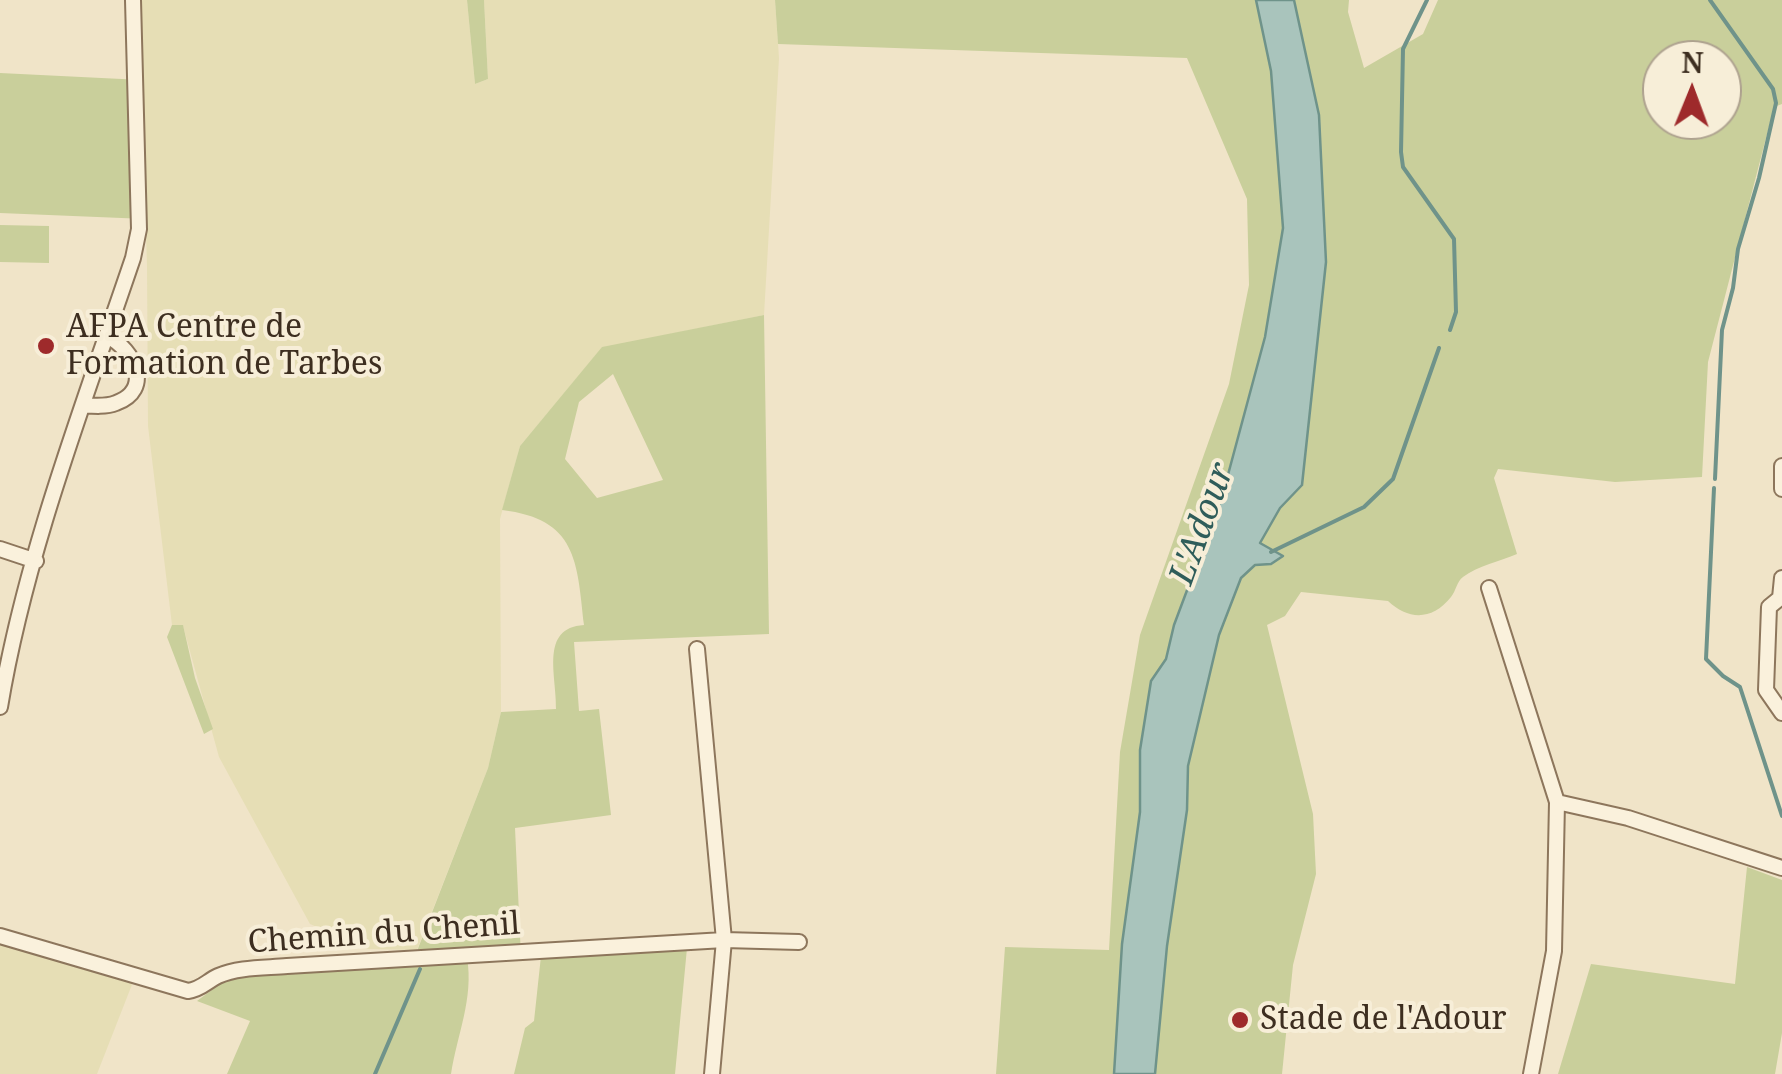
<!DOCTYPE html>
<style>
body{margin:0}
#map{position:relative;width:1782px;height:1074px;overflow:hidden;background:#f0e4c8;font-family:"Noto Serif",serif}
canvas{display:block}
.north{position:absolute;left:1642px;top:40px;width:100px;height:100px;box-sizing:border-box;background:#f7eed8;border:2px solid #ada18e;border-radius:50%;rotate:1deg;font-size:28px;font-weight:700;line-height:40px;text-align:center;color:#3d2e20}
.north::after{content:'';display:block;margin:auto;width:35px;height:45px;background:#9e2a2b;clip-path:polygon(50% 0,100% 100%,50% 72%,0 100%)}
</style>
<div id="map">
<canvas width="1782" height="1074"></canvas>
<div class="north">N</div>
</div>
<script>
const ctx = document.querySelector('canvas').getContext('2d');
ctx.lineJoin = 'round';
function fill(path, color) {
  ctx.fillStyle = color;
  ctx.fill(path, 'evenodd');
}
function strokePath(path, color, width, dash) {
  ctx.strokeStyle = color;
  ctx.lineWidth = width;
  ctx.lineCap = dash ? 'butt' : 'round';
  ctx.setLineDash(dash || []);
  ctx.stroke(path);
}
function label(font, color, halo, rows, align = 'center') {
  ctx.font = font + ' "Noto Serif",serif';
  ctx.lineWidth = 8;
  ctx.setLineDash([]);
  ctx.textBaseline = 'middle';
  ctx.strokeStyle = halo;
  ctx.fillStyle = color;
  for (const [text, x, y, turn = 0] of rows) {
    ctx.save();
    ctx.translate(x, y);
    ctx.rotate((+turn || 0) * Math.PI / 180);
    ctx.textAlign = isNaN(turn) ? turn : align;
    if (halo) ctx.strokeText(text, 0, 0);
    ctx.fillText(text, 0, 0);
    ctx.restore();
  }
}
const farmland = new Path2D(`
 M 139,0 L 467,0 L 475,84 L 488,79 L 484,0 L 775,0 L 779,58 L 764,315 L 602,348 L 520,446 L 500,519 L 501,712 L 488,768 L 417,950 L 368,949 L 310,924 L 219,757 L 183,626 L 172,625 L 148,426 L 147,266 Z
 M 0,941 L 133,982 L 97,1074 L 0,1074 Z`);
const green = new Path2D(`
 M 467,0 L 484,0 L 488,79 L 475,84 Z
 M 775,0 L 1256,0 L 1271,71 L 1283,228 L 1265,337 L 1222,497 L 1174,625 L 1166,659 L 1151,681 L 1140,750 L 1140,812 L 1122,944 L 1114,1074 L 996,1074 L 1005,947 L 1109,950 L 1120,752 L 1140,635 L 1229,384 L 1249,285 L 1247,199 L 1187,58 L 778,44 Z
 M 1294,0 L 1349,0 L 1348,12 L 1364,68 L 1423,34 L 1438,0 L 1782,0 L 1782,104 L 1774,107 L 1708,362 L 1702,477 L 1615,482 L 1498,469 L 1494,478 L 1517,554 C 1501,561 1477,566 1463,577 C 1457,581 1456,591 1451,597 C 1432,621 1408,620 1388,601 L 1301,592 L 1285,616 L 1267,625 L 1313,814 L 1316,874 L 1293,965 L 1282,1074 L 1155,1074 L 1167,946 L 1187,810 L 1188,766 L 1219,635 L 1241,578 L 1255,565 L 1271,564 L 1274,551 L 1260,543 L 1280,508 L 1302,485 L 1326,262 L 1319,115 ZM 1662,60 L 1722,60 L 1722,120 L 1662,120 Z
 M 0,73 L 142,80 L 146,219 L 0,213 Z
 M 0,225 L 49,226 L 49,263 L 0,262 Z
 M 764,315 L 769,634 L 574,642 L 579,711 L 599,709 L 611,815 L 515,828 L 521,957 L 467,958 C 474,998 457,1035 451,1074 L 227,1074 L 250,1021 L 197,1001 L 221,983 L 237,976 L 412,964 L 488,768 L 501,712 L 556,709 C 557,676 539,628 584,625 C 577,561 577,519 502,510 L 520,446 L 602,347 ZM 613,374 L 663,480 L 597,498 L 565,459 L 579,402 Z
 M 172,625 L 183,625 L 195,678 L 213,729 L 204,734 L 167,637 Z
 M 1747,867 L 1782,880 L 1782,1033 L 1775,1074 L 1558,1074 L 1591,964 L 1735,984 Z
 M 687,948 L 675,1074 L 514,1074 L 525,1028 L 534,1021 L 541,956 Z`);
const water = new Path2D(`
 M 1256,0 L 1294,0 L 1319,115 L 1326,262 L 1302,485 L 1280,508 L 1260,543 L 1283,556 L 1271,564 L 1255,565 L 1241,578 L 1219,635 L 1188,766 L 1187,810 L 1167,946 L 1155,1074 L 1114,1074 L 1122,944 L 1140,812 L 1140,750 L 1151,681 L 1166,659 L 1174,625 L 1222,497 L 1265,337 L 1283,228 L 1271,71 Z`);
const stream = new Path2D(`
 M 1427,0 L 1403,49 L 1401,152 L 1403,167 L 1454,239 L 1456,312 L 1450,330
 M 1710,0 L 1773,89 L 1776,103 L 1759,178 L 1738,249 L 1733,288 L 1722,330 L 1715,479
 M 1714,488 L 1706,659 L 1723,676 L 1740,687 L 1782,816
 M 1271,552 L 1364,507 L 1393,479 L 1439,348
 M 375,1074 L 420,969`);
const street = new Path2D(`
 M 83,405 C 94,406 106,407 116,403 C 153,390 135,350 107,336
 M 1782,466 L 1782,489
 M 0,549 L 36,561
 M 1782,578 L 1780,598 L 1769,607 L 1766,690 L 1782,713
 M 1489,588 L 1557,802 L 1554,951 L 1531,1074
 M 697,649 L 724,940 L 712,1074
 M 0,707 C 25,556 84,403 133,258 L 139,229 L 133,0
 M 1557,802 L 1628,818 L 1782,868
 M 0,936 L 188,991 C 202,989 207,981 218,976 C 238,967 266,968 287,966 L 724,940 L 799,942`);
const markers = [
 [46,346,10,"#9e2a2b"],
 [1240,1020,10,"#9e2a2b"]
];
const poiNames = [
 ["AFPA Centre de",66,328],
 ["Formation de Tarbes",66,365],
 ["Stade de l'Adour",1260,1020]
];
const streetNames = [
 ["Chemin du Chenil",384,934,-4]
];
const waterNames = [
 ["L'Adour",1203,524,-70]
];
fill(farmland, '#e6deb5');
fill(green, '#c9cf9b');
fill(water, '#a9c4bc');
strokePath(water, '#6f938a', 2.5);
strokePath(stream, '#6f938a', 4);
strokePath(street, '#8d765c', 18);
strokePath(street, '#faf1dc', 14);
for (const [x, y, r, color] of markers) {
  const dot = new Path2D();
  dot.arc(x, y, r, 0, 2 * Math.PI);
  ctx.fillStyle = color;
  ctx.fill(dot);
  strokePath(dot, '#f7eed8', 4);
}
label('32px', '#3d2e20', '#f7eed8', poiNames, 'left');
label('32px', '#3d2e20', '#f7eed8', streetNames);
label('italic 35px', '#2f5d5a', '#f7eed8', waterNames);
</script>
